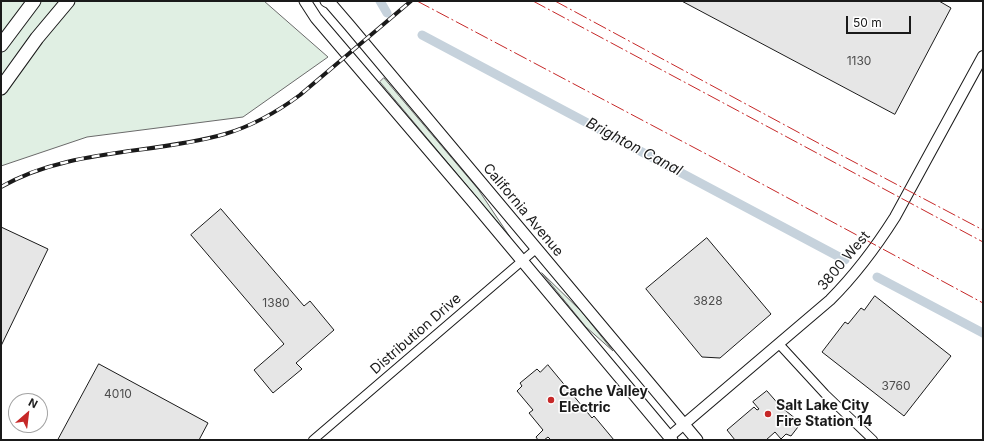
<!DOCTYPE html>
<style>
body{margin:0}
#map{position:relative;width:984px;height:441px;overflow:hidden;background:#fff;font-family:Inter,sans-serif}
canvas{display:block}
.frame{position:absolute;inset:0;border:2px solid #1a1a1a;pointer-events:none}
.north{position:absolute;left:8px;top:393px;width:40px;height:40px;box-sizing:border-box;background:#fff;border:1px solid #a3a3a3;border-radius:50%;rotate:28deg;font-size:11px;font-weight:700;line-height:16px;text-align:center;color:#1a1a1a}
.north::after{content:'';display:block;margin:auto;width:14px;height:18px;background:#c62828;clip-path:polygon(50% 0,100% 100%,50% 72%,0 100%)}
.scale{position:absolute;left:846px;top:16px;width:65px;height:18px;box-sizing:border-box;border:2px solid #1a1a1a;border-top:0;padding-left:5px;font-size:12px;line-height:14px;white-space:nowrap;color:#1a1a1a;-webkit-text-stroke:3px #fff;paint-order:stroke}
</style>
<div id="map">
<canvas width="984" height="441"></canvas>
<div class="frame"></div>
<div class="north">N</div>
<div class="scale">50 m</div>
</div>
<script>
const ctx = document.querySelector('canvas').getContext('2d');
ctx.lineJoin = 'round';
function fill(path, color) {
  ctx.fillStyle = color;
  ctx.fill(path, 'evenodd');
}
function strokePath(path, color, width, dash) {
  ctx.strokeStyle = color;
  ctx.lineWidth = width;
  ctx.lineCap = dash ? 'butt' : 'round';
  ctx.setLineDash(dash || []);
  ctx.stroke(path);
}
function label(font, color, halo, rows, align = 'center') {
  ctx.font = font + ' Inter,sans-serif';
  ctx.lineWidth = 3;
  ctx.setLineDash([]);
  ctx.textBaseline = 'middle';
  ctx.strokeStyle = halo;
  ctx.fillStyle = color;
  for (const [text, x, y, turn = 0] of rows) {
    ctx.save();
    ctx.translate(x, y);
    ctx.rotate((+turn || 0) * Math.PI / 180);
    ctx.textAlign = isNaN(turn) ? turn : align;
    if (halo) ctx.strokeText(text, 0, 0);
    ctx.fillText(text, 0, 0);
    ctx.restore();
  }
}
const green = new Path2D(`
 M 1,1 L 264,1 L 328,57 L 243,117 L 87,137 L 1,166 Z
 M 384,78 L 478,189 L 510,237 L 380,82 Z
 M 542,273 L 581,311 L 613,351 L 586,327 Z`);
const canal = new Path2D(`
 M 380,1 L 387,13
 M 422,35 L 845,260
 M 877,277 L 983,333`);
const building = new Path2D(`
 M 682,1 L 939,1 L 951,8 L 895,114 Z
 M 221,209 L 304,306 L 310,301 L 334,330 L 296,363 L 302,369 L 273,393 L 254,370 L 284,344 L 191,235 Z
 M 1,227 L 48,249 L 1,346 Z
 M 707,238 L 771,314 L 720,358 L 702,357 L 646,289 Z
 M 875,296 L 951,356 L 904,416 L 822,352 L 845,322 L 848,324 L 861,308 L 864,310 Z
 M 99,364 L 208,423 L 199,440 L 58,440 Z
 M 548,365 L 592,418 L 594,416 L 614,440 L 551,440 L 548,437 L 544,440 L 538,440 L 536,437 L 543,430 L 529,413 L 533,410 L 517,391 L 522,386 L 520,383 L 537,369 L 540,372 Z
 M 767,391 L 781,407 L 801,423 L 791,436 L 786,434 L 781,439 L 775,432 L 766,440 L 735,440 L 727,430 L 754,407 L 757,410 L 759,409 L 753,402 Z`);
const minor = new Path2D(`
 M 779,344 L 825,394 L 873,440
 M 313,440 L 536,249`);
const tertiary = new Path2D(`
 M 669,437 L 830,300 C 855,275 876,247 895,217 L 983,56`);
const secondary = new Path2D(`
 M 305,1 L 316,18 L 473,202 L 672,440
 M 326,1 L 330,3 L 349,25 L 697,440`);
const trunk = new Path2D(`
 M 1,45 L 34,1
 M 1,88 L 37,38 L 68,1`);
const rail = new Path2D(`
 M 1,187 C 69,148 151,155 225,134 C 252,126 277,112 300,95 L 411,1`);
const power = new Path2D(`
 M 417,1 L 710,156 L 983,303
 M 533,1 L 983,242
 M 555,1 L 820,144 L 983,230`);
const markers = [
 [551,400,4,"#c62828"],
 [768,414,4,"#c62828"]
];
const numberNames = [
 ["1130",859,61],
 ["3828",708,301],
 ["1380",276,303],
 ["3760",896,386],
 ["4010",118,394]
];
const streetNames = [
 ["California Avenue",523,210,50],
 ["3800 West",844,261,-50],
 ["Distribution Drive",416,334,-41]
];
const poiNames = [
 ["Cache Valley",559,392],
 ["Electric",559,408],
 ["Salt Lake City",776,406],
 ["Fire Station 14",776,422]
];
const waterNames = [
 ["Brighton Canal",634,147,28]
];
fill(green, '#e0efe3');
strokePath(green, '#6a6a6a', 1);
strokePath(canal, '#c6d2dc', 9);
fill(building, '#e6e6e6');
strokePath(building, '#1a1a1a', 1);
strokePath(minor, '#1a1a1a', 10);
strokePath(tertiary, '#1a1a1a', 12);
strokePath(secondary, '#1a1a1a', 13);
strokePath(trunk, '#1a1a1a', 15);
strokePath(minor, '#fff', 8);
strokePath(tertiary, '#fff', 10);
strokePath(secondary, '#fff', 11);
strokePath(trunk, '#fff', 13);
strokePath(rail, '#1a1a1a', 4);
strokePath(rail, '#fff', 2.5, [8]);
strokePath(power, '#c62828', 1, [14, 3, 2, 3]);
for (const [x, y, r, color] of markers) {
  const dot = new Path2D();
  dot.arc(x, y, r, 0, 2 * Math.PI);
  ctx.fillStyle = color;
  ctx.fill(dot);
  strokePath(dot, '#fff', 1.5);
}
label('12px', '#4d4d4d', null, numberNames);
label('14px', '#1a1a1a', '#fff', streetNames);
label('bold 14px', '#1a1a1a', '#fff', poiNames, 'left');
label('italic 15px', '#1a1a1a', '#fff', waterNames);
</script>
